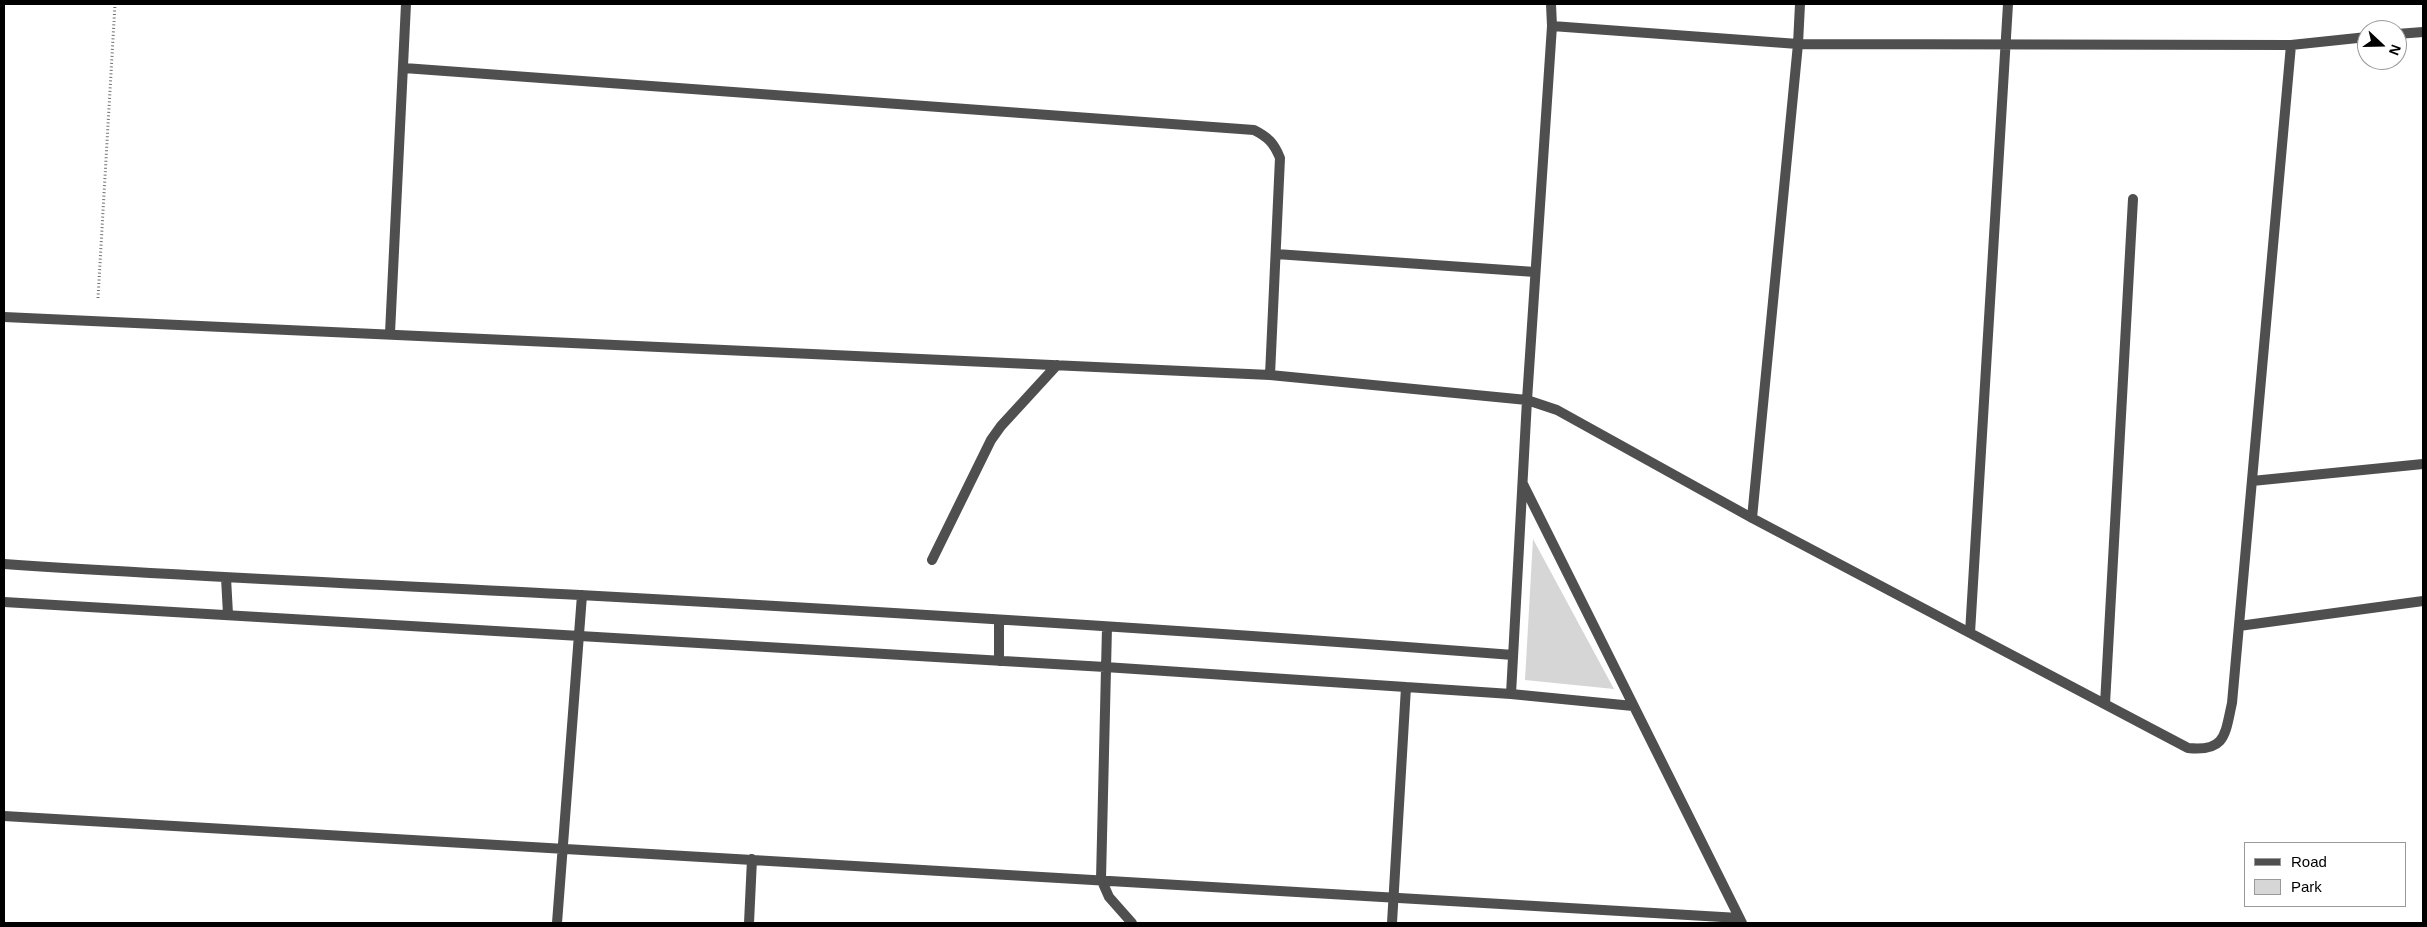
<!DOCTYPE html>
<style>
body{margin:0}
#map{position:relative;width:2427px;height:927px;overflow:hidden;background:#fff;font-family:Arial,sans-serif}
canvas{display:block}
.frame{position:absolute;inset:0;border:5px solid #000;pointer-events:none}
.legend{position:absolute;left:2244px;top:842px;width:162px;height:65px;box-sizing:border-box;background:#fff;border:1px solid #999;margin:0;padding:6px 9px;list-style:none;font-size:15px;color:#000}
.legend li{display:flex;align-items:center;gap:10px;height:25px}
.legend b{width:25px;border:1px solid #999}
.north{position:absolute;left:2357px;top:20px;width:50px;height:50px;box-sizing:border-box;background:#fff;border:1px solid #999;border-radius:50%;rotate:111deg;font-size:14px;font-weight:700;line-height:20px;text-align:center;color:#000}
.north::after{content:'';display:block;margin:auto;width:18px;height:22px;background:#000;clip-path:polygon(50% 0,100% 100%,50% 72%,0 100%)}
</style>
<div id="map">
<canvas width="2427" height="927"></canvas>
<div class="frame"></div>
<ul class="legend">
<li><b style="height:6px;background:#4f4f4f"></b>Road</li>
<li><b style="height:14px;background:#d6d6d6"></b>Park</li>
</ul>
<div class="north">N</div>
</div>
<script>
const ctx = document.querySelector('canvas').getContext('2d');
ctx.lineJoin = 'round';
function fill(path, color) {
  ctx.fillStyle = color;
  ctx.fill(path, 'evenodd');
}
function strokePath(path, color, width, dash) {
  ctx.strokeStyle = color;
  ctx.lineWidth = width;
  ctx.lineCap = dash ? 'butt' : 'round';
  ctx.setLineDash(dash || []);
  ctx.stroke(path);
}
const green = new Path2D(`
 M 1533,539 L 1614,689 L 1525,680 Z`);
const path = new Path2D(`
 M 98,298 L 115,4`);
const street = new Path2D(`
 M 1552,26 L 1798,44 L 2291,45 L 2367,37
 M 2397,34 L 2423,32
 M 404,68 L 1254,130 C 1268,137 1274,143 1280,158 L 1270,375
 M 1276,254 L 1535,272
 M 4,317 L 1270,375 L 1527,400 L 1557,410 L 1752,518 L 2188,748 C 2226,752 2225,734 2232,703 L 2291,45
 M 390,333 L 406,4
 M 2252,481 L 2423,464
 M 1523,484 L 1742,923
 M 1752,518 L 1798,44 L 1800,4
 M 932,560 L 991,440 L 1001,426 L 1057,365
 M 4,564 C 196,577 388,585 580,595 C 891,612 1202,631 1513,655
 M 226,578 L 228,614
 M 4,602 L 1105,667 L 1511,694 L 1633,706
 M 2239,626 L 2423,601
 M 1107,627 L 1101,879 L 1109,897 L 1132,923
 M 1970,633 L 2008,4
 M 999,661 L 999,620
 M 1511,694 L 1527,400 L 1552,26 L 1551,4
 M 2105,704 L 2133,199
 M 4,816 L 1739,918
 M 557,923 L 582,595
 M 749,923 L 752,859
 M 1392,923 L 1406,687`);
fill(green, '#d6d6d6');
strokePath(path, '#717171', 3, [1, 2.5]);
strokePath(street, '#4f4f4f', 10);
</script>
